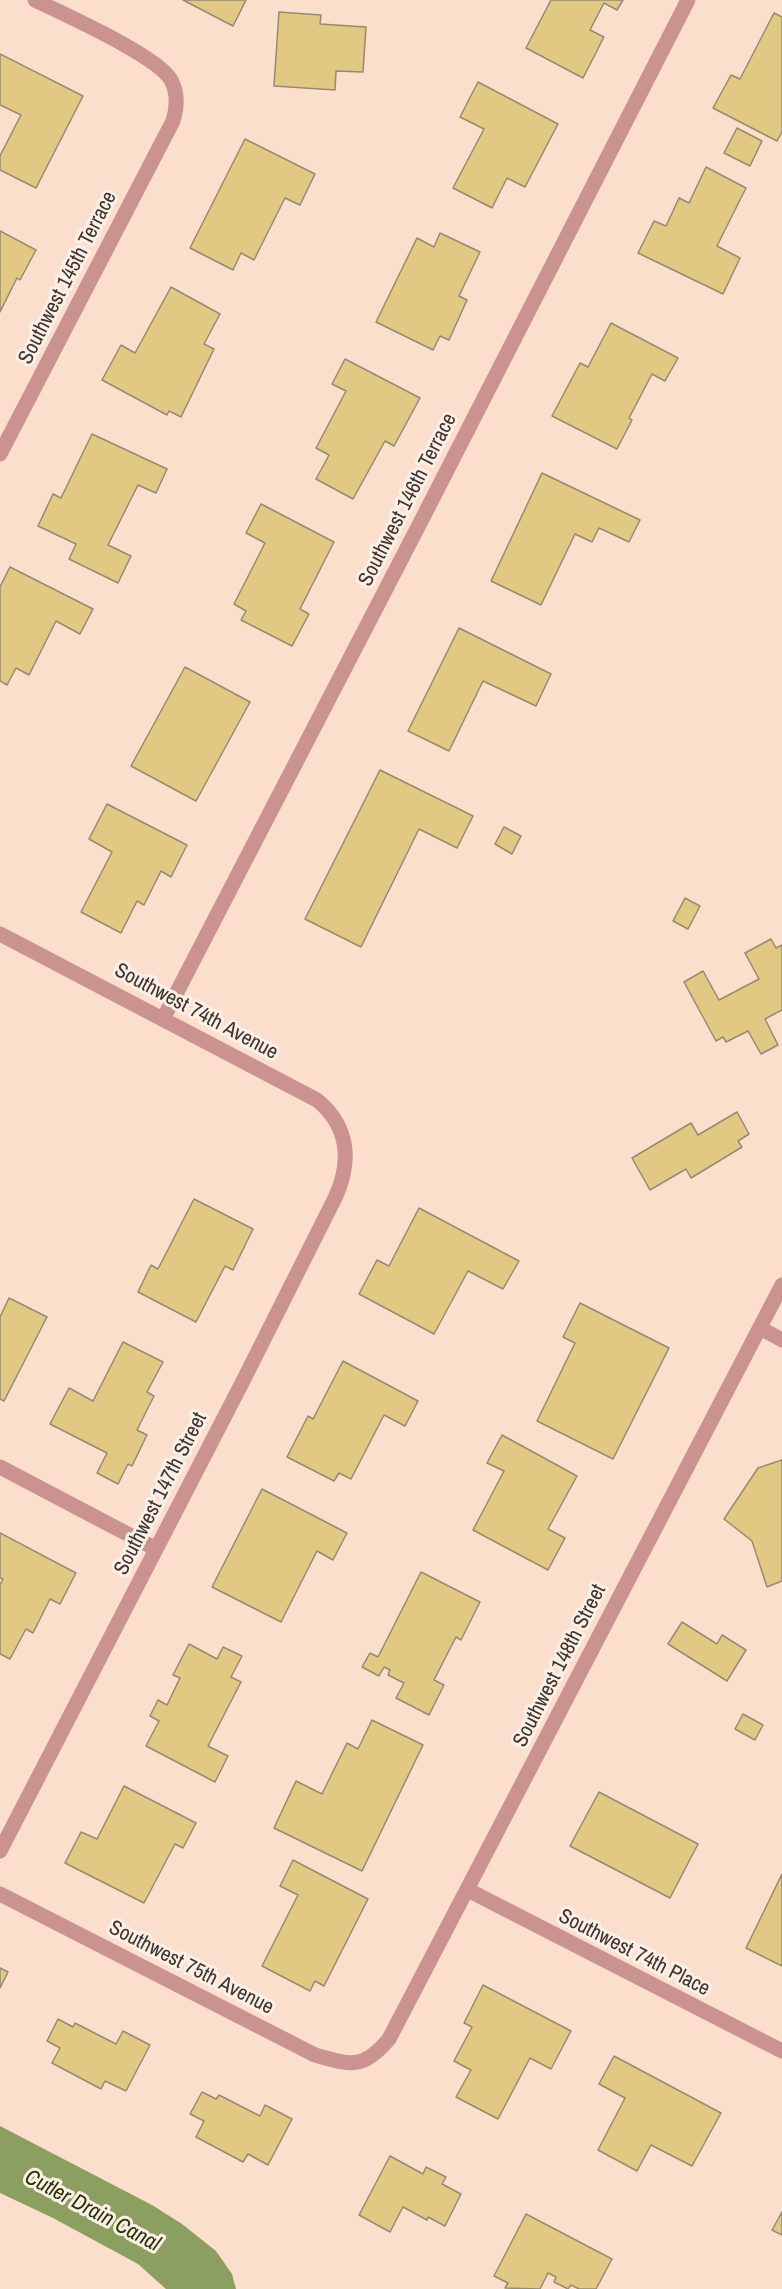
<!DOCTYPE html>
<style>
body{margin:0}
canvas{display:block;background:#fbdfcc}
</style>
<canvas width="782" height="2289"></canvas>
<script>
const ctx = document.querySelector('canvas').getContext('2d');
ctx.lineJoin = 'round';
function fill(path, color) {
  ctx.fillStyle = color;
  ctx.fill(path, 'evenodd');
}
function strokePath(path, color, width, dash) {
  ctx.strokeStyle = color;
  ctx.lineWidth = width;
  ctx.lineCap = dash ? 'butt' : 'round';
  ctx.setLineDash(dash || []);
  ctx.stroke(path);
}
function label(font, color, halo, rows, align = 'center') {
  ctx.font = font + ' "Archivo Narrow",sans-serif';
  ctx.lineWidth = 6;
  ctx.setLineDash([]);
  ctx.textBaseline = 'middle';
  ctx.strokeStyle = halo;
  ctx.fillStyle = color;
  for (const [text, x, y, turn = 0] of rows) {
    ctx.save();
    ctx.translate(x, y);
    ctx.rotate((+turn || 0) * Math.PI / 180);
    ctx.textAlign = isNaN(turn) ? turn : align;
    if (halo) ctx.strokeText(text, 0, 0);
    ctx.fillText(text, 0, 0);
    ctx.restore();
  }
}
const water = new Path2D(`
 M 0,2126 L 152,2205 L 182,2224 L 216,2251 L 232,2274 L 236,2289 L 166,2289 L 138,2264 L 53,2218 L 0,2193 Z`);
const building = new Path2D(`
 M 183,0 L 246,0 L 233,26 Z
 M 551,0 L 623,0 L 617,10 L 604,3 L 590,30 L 604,37 L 583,78 L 526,48 Z
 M 279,12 L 321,15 L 320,24 L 366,27 L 363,72 L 336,71 L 335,90 L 274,86 Z
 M 774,13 L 782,17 L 782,132 L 777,141 L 713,108 L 731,75 L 740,79 Z
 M 0,54 L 83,96 L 36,188 L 0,170 L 0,156 L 21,115 L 0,105 Z
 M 478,82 L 558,124 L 525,187 L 507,178 L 492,208 L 453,188 L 484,129 L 460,117 Z
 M 737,128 L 762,141 L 750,166 L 724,153 Z
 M 245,139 L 315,174 L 300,205 L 285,198 L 254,260 L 241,253 L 233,270 L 190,248 Z
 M 706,167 L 746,188 L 717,246 L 740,258 L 723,294 L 638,253 L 654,221 L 666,226 L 679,198 L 689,203 Z
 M 0,231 L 36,250 L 20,280 L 17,278 L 0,312 Z
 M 440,233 L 480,252 L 459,296 L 467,300 L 449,340 L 440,336 L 433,350 L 376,322 L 417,238 L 434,247 Z
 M 171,287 L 220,314 L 204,344 L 214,349 L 181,417 L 169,411 L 167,415 L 102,380 L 121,345 L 135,353 Z
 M 611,323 L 678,358 L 665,381 L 652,374 L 629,418 L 632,420 L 617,449 L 552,416 L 580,363 L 588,367 Z
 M 345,359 L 420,398 L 394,446 L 385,441 L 353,499 L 316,479 L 329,455 L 316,448 L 346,391 L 332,384 Z
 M 92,434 L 167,469 L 156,493 L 138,485 L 108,545 L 131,556 L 118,583 L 69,559 L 76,544 L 38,526 L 53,494 L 61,498 Z
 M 542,473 L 640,520 L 629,542 L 599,528 L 592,542 L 575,534 L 541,605 L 491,581 Z
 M 261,504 L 334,542 L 300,609 L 309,614 L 292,646 L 241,620 L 246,611 L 234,604 L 265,543 L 246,533 Z
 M 10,567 L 93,609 L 80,634 L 56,621 L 29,675 L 16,668 L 7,685 L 0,681 L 0,587 Z
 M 459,628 L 551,674 L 536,706 L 483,681 L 449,751 L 408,731 Z
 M 185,667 L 250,702 L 196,801 L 131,766 Z
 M 380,770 L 473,816 L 457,848 L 419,829 L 361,947 L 305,919 Z
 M 107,804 L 187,845 L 171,877 L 161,871 L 144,905 L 137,901 L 121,933 L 81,912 L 112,852 L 89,839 Z
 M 504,827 L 521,836 L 512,854 L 495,844 Z
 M 685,898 L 700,906 L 688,929 L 673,921 Z
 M 771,939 L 776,948 L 782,945 L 782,1010 L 765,1019 L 778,1045 L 761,1054 L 748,1031 L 726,1042 L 723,1037 L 716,1041 L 684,982 L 703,971 L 719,1000 L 759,979 L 745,953 Z
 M 737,1112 L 749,1134 L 738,1141 L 742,1147 L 691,1178 L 686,1169 L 650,1190 L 632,1158 L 691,1123 L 698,1135 Z
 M 194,1199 L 253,1229 L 233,1270 L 225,1266 L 196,1322 L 138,1292 L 151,1265 L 158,1269 Z
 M 419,1208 L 519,1261 L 503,1289 L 468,1271 L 434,1334 L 359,1294 L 377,1260 L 389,1266 Z
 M 9,1298 L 47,1317 L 4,1401 L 0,1399 L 0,1317 Z
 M 580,1303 L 669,1348 L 613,1459 L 537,1421 L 575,1343 L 563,1337 Z
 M 123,1342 L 163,1362 L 147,1392 L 154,1396 L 137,1430 L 147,1435 L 132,1466 L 128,1464 L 118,1484 L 97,1473 L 107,1453 L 50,1424 L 69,1388 L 93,1401 Z
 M 343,1361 L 418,1401 L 405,1426 L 384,1415 L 351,1479 L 339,1473 L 334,1481 L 287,1457 L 308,1416 L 313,1419 Z
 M 502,1435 L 577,1476 L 548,1529 L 565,1538 L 548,1570 L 473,1530 L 504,1471 L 487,1463 Z
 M 782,1460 L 782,1581 L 767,1587 L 752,1541 L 724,1519 L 758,1468 Z
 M 262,1489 L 347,1533 L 333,1560 L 317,1551 L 281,1622 L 212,1587 Z
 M 0,1533 L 76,1573 L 60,1604 L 50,1599 L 33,1633 L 26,1629 L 10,1659 L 0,1654 L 0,1585 L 3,1579 L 0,1578 Z
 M 421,1572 L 480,1602 L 461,1640 L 456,1637 L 434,1680 L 444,1685 L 429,1715 L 396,1698 L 404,1683 L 388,1675 L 390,1670 L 384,1667 L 379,1676 L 362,1667 L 370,1653 L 378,1657 Z
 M 682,1622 L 717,1644 L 722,1635 L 746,1650 L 727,1681 L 668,1644 Z
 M 189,1644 L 217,1659 L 223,1647 L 242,1656 L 231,1677 L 241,1682 L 208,1746 L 228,1756 L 215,1782 L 146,1746 L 159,1721 L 150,1716 L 158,1700 L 167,1705 L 180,1678 L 173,1675 Z
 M 743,1714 L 763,1725 L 755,1740 L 735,1729 Z
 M 372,1720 L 423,1745 L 362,1871 L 274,1828 L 296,1781 L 322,1794 L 347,1743 L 358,1749 Z
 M 124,1786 L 196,1823 L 183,1848 L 175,1844 L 144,1903 L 65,1863 L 81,1832 L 97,1839 Z
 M 599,1792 L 698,1844 L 670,1898 L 570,1846 Z
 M 293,1860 L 368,1899 L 324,1986 L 315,1981 L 310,1991 L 262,1966 L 298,1895 L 280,1886 Z
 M 782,1874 L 782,1966 L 746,1948 Z
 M 0,1968 L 8,1972 L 0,1988 Z
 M 483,1985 L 571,2031 L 551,2069 L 530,2058 L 498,2119 L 456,2097 L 471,2070 L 454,2061 L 472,2027 L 464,2023 Z
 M 58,2019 L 73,2027 L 75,2023 L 116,2044 L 123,2031 L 150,2045 L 126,2091 L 105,2081 L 101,2089 L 52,2063 L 60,2048 L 47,2041 Z
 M 614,2056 L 721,2113 L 692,2166 L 651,2145 L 637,2171 L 598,2150 L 625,2098 L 599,2084 Z
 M 202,2092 L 216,2099 L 219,2095 L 260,2116 L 265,2105 L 292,2119 L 268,2165 L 248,2154 L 243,2162 L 196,2137 L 204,2121 L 190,2114 Z
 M 390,2156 L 423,2174 L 426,2167 L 446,2177 L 442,2184 L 461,2194 L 445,2226 L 428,2217 L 427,2220 L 403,2207 L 390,2232 L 359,2215 Z
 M 782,2212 L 782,2235 L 772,2230 Z
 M 526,2214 L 612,2259 L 596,2289 L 579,2289 L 571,2285 L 568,2289 L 554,2282 L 556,2277 L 548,2273 L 540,2289 L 505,2288 L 508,2283 L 494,2276 Z`);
const minor = new Path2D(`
 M 0,454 L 173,121 C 177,108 178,93 171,80 C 158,56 63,14 35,0
 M 0,934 L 317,1100 C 349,1126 352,1162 335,1198 L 243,1381 L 0,1851
 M 163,1019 L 418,527 L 688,0
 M 760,1328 L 782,1340
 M 0,1467 L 156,1549
 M 468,1890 L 782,2051
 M 0,1894 L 315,2055 C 351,2065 363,2070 389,2039 L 782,1285`);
const streetNames = [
 ["Southwest 145th Terrace",68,278,-63],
 ["Southwest 146th Terrace",408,500,-63],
 ["Southwest 74th Avenue",196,1012,28],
 ["Southwest 147th Street",161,1494,-63],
 ["Southwest 148th Street",560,1666,-63],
 ["Southwest 74th Place",634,1953,27],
 ["Southwest 75th Avenue",191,1968,27]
];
const waterNames = [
 ["Cutler Drain Canal",92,2211,28]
];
fill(water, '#8ba060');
fill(building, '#e1c883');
strokePath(building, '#958b70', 1.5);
strokePath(minor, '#cb938f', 15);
label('21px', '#40352e', '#fbf0e8', streetNames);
label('italic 22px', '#283401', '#fbf0e8', waterNames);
</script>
